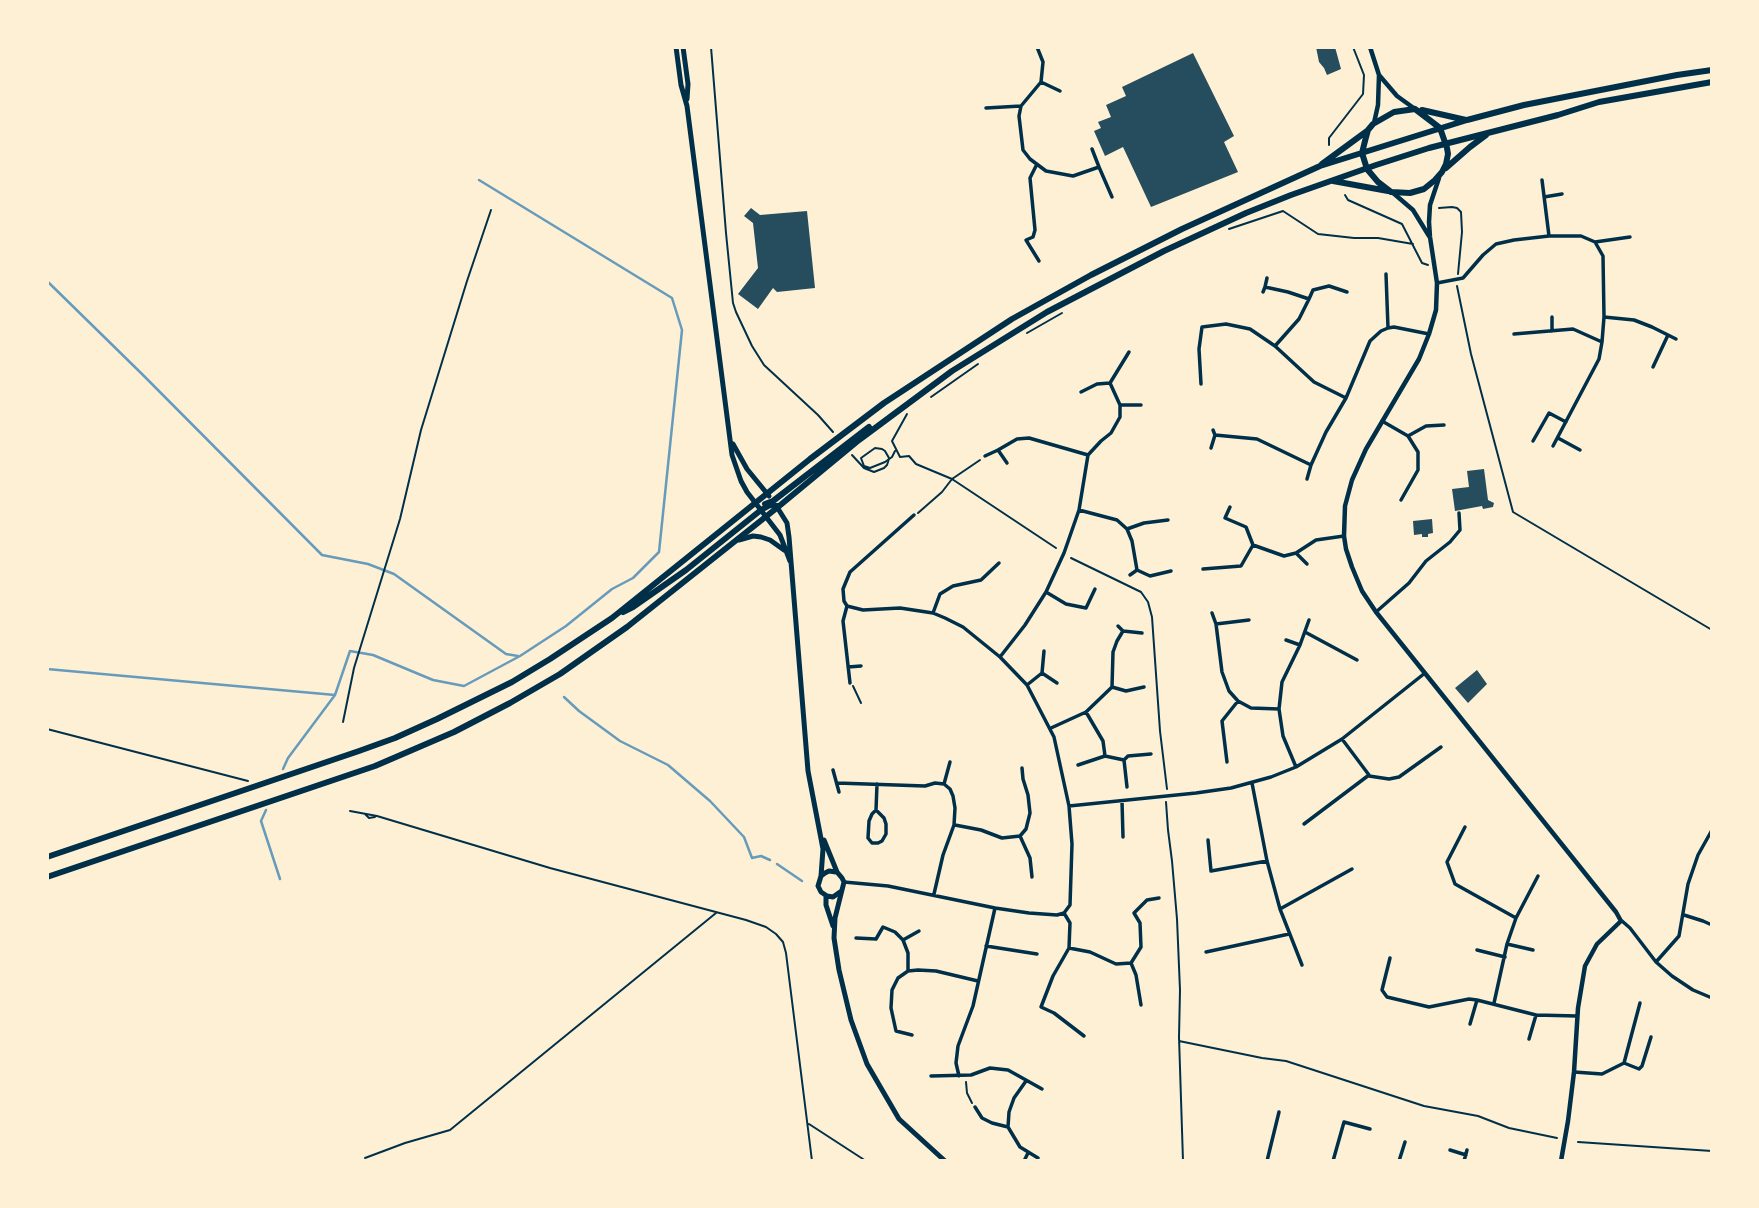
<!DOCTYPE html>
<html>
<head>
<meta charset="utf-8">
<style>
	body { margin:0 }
	#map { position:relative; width:1759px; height:1208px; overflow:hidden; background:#fdf0d5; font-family:Quicksand,sans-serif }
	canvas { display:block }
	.frame { position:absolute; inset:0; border:49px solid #fdf0d5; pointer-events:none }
</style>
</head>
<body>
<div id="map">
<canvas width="1759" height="1208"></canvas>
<div class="frame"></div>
</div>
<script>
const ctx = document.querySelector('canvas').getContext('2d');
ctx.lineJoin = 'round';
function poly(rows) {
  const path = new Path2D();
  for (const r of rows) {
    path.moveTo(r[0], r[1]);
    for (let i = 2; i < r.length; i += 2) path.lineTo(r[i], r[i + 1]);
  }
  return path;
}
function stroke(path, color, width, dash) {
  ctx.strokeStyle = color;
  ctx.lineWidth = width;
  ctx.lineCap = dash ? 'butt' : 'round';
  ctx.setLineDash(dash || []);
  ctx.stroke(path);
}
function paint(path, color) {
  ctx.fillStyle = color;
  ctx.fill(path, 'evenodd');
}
stroke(poly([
	[47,281,142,374,322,555,368,564,394,574,506,654,518,656],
	[47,669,335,695,350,651,373,655,433,680,464,686,520,656,566,626,612,589,633,578,659,552,682,330,672,298,479,180],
	[564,697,579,711,620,741,668,765,710,801,744,837,752,858,761,856,770,860],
	[283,769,288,758,335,695],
	[266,810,261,821,280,879],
	[777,864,802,881]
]), '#669bbc', 2.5);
paint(poly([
	[1316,47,1335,47,1341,69,1327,75,1324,68,1319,62],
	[1193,53,1234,136,1224,142,1238,172,1151,207,1123,147,1105,156,1094,131,1101,128,1098,122,1111,117,1106,105,1126,96,1122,87],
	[751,208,760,215,807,211,815,288,777,292,773,288,758,309,738,294,758,268,753,223,744,216],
	[1484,469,1488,500,1494,503,1493,507,1483,509,1482,506,1455,511,1452,489,1469,487,1467,471],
	[1432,519,1433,533,1428,534,1428,537,1422,537,1422,534,1414,535,1413,521],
	[1477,670,1487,684,1468,703,1455,688]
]), '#264d5e');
stroke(poly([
	[711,47,726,233,733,303,736,312,752,346,764,365,818,415,833,432],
	[1329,145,1329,138,1363,94,1364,75,1353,47],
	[1345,195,1348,200,1402,224,1422,263,1428,265],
	[1439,208,1452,207,1457,208,1461,212,1462,232,1458,274],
	[1229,229,1283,211,1318,234,1354,238,1378,238,1413,244],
	[1457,286,1471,354,1513,512,1712,630],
	[1027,333,1062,313],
	[931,397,978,364],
	[907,414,892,441,900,457,909,456,916,464,952,479,1056,548],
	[852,455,864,468,874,472,884,468,887,465,888,462,889,458,885,451,882,449,875,448,861,458,864,466,870,468,885,462,892,457,895,451],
	[918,513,942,492,952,479,980,460],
	[1071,558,1141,592,1148,602,1152,617,1160,731,1167,789],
	[853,686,861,703],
	[343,722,354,668,400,519,421,430,467,281,491,210],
	[47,729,248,781],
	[1166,802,1168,830,1172,861,1177,919,1180,990,1179,1037,1183,1161],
	[350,811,377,816,550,868,746,920,766,927,776,934,783,942,786,953,812,1161],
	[365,814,369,818,375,817],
	[1179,1041,1262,1058,1286,1061,1424,1106,1478,1116,1509,1128,1557,1138],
	[966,1082,967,1093,972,1103],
	[809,1124,866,1161],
	[1578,1142,1712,1151],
	[365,1158,405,1143,450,1130,716,913]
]), '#003049', 2);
stroke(poly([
	[1037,47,1043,62,1041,82,1021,106,1019,116,1023,150,1030,159,1046,171,1073,176,1099,167,1112,197],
	[1041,82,1060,91],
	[986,108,1021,106],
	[1092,149,1099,167],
	[1037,164,1030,178,1035,230,1033,237,1026,240,1039,261],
	[1542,180,1549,236],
	[1544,197,1562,194],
	[1595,242,1630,237],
	[1386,274,1388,328],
	[1437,283,1463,278,1483,255,1496,244,1514,240,1549,236,1581,236,1595,242,1603,256,1604,317,1602,342,1599,359,1553,446],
	[1265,287,1267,278],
	[1263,292,1265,287,1288,292,1309,299,1299,319,1275,346],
	[1309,299,1313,290,1329,286,1347,292],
	[1604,317,1634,320,1652,327,1676,339],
	[1552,331,1552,317],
	[1514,334,1573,329,1602,342],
	[1653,367,1668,335],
	[1201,384,1199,349,1202,327,1226,324,1250,329,1275,346,1314,382,1346,398],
	[1081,392,1097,384,1110,383],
	[1120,405,1141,405],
	[1382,421,1408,436,1418,452,1418,470,1401,500],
	[1213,430,1215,435,1257,439,1311,465,1326,432,1346,398,1370,341,1381,331,1388,328,1394,327,1429,334],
	[1408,436,1426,426,1444,425],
	[1558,438,1580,450],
	[1533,441,1549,413,1566,422],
	[1211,448,1215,435],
	[998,450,1007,463],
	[985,456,998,450,1017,439,1029,438,1088,455],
	[1307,479,1311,465],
	[1230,507,1225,518,1246,527,1253,545],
	[1079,510,1117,520,1127,529,1132,541,1137,570,1130,575],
	[914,515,850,572,843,589,844,601,847,606,863,610,900,608,933,613,945,618,963,627,1000,657,1027,685,1054,737,1069,806,1072,844,1070,905,1064,913],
	[1127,529,1144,523,1168,520],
	[1296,553,1307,564],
	[1203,569,1241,566,1253,545,1284,556,1296,553,1316,540,1344,536],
	[1137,570,1150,576,1171,571],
	[1046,592,1066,604,1086,608,1095,589],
	[847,606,843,621,850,683],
	[1376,612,1409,583,1426,561,1450,542,1460,530,1459,513],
	[933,613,940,594,953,586,981,580,999,563],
	[1212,613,1216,624,1222,672,1229,691,1238,701,1251,708,1279,709],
	[1216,624,1249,620],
	[1123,631,1142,633],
	[1305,632,1357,660],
	[1286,640,1300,645],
	[1000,657,1025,625,1046,592,1064,553,1079,510,1088,455,1101,441,1111,433,1120,417,1120,405,1110,383,1129,352],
	[848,667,861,666],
	[1042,673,1057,683],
	[1027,685,1042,673,1044,651],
	[1112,687,1113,652,1117,641,1123,631,1118,626],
	[1112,687,1126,691,1144,687],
	[1086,712,1103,741,1105,756,1124,760,1128,756,1151,754],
	[1051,728,1086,712,1112,687],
	[1124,760,1127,787],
	[1227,762,1222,721,1238,701],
	[1078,765,1105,756],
	[1296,767,1283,736,1279,709,1282,682,1300,645,1309,620],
	[833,770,839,792],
	[1369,776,1389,779,1399,777,1441,747],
	[837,783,925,786,935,783,944,784],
	[1252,783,1267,861,1280,909,1302,965],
	[944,784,950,762],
	[1122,801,1123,837],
	[1069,806,1196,793,1231,788,1271,777,1296,767,1342,739,1425,673],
	[876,810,884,818,886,824,886,834,882,841,878,843,872,843,868,838,869,821,872,814,876,810,877,784],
	[1304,824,1369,775,1342,739],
	[955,825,981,830,1002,838,1020,836],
	[1465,827,1447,862,1455,884,1516,918,1507,944,1494,1003],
	[1020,836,1026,829,1030,813,1028,795,1023,779,1022,768],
	[1020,836,1030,858,1032,877],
	[1208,840,1211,871,1267,861],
	[844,882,888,886,995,908,1029,913,1057,915,1064,913],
	[934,894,943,855,954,825,955,808,953,796,950,789,944,784],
	[1280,909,1352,869],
	[1064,913,1070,923,1069,948,1053,976,1041,1007,1054,1013,1084,1036],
	[1684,915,1703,921,1712,925],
	[1516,918,1538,876],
	[1622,921,1630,928,1656,962,1672,976,1693,990,1712,998],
	[856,938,876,939,883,927,895,932,903,940,908,953,908,970],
	[903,940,919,931],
	[1507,944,1533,950],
	[986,946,1037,954],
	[1069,948,1090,952,1116,964,1131,963,1141,947,1140,923,1134,913,1147,900,1159,898],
	[1477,950,1505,957],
	[1206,952,1289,934],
	[1390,958,1382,990,1387,997,1429,1007,1469,999,1477,1000,1536,1015,1577,1016],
	[1656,962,1679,936,1688,884,1698,855,1712,830],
	[1131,963,1136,975,1141,1005],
	[1470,1024,1477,1000],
	[912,1035,896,1031,891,1008,892,990,898,978,908,971,918,970,936,971,978,981],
	[1529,1039,1536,1015],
	[1624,1063,1639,1069,1642,1066,1651,1037],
	[1574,1072,1602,1074,1624,1063,1640,1003],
	[931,1076,971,1075,990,1068,1008,1070,1042,1089],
	[959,1076,956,1063,958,1046,973,1006,995,908],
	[1026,1081,1014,1098,1009,1112,1008,1127,1020,1147,1038,1158],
	[975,1107,982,1118,992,1123,1008,1127],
	[1450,1150,1466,1155],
	[1024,1161,1028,1153],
	[1267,1161,1279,1112],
	[1333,1161,1344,1122,1370,1129],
	[1399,1161,1405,1142],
	[1464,1161,1467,1150]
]), '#003049', 3.5);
stroke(poly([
	[1370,47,1379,75,1378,105,1374,123],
	[1379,75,1397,96,1415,109],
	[1439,178,1430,205,1429,222,1430,237,1437,283,1436,310,1429,334,1419,359,1366,449,1352,480,1345,506,1344,536,1346,549,1352,567,1362,591,1376,612,1616,912,1621,921,1597,944,1585,966,1578,1008,1574,1072,1568,1121,1561,1161],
	[1392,192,1413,210,1429,236]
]), '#003049', 4.5);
stroke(poly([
	[676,47,681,85,687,106,732,455,741,481,747,492,780,535,790,561],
	[683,47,688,84,687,99],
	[733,444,747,469,769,496],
	[777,507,787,523,789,537,808,771,823,849,821,876],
	[739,540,753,536,761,537,770,540,784,550],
	[824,840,837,872,842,878,844,882,835,918,834,938,839,970,851,1020,867,1064,899,1119,945,1161],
	[836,872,829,871,825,873,821,876,818,886,821,892,827,896,833,897,840,892],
	[826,896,826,905,833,926]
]), '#003049', 5);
stroke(poly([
	[1415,109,1440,128,1447,148,1448,154,1446,164,1442,172,1435,180,1424,189,1410,193,1391,192,1378,182,1367,169,1362,153,1365,141,1368,130,1373,124,1394,112,1415,109],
	[1422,110,1466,120],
	[1322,164,1367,131],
	[1446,168,1470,147,1486,135],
	[1333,181,1388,191],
	[765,504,773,501,869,427],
	[623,612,633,607,686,570,761,510,770,505,777,506],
	[47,857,359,751,395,738,437,719,512,682,550,659,612,618,810,459,884,403,1012,319,1091,275,1182,229,1320,166,1467,120,1524,105,1677,75,1712,70],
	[47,877,375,766,454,732,510,703,560,674,627,627,778,507,859,440,952,371,1047,312,1164,251,1246,213,1291,195,1376,165,1429,148,1558,115,1599,102,1712,82]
]), '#003049', 6);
</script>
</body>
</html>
